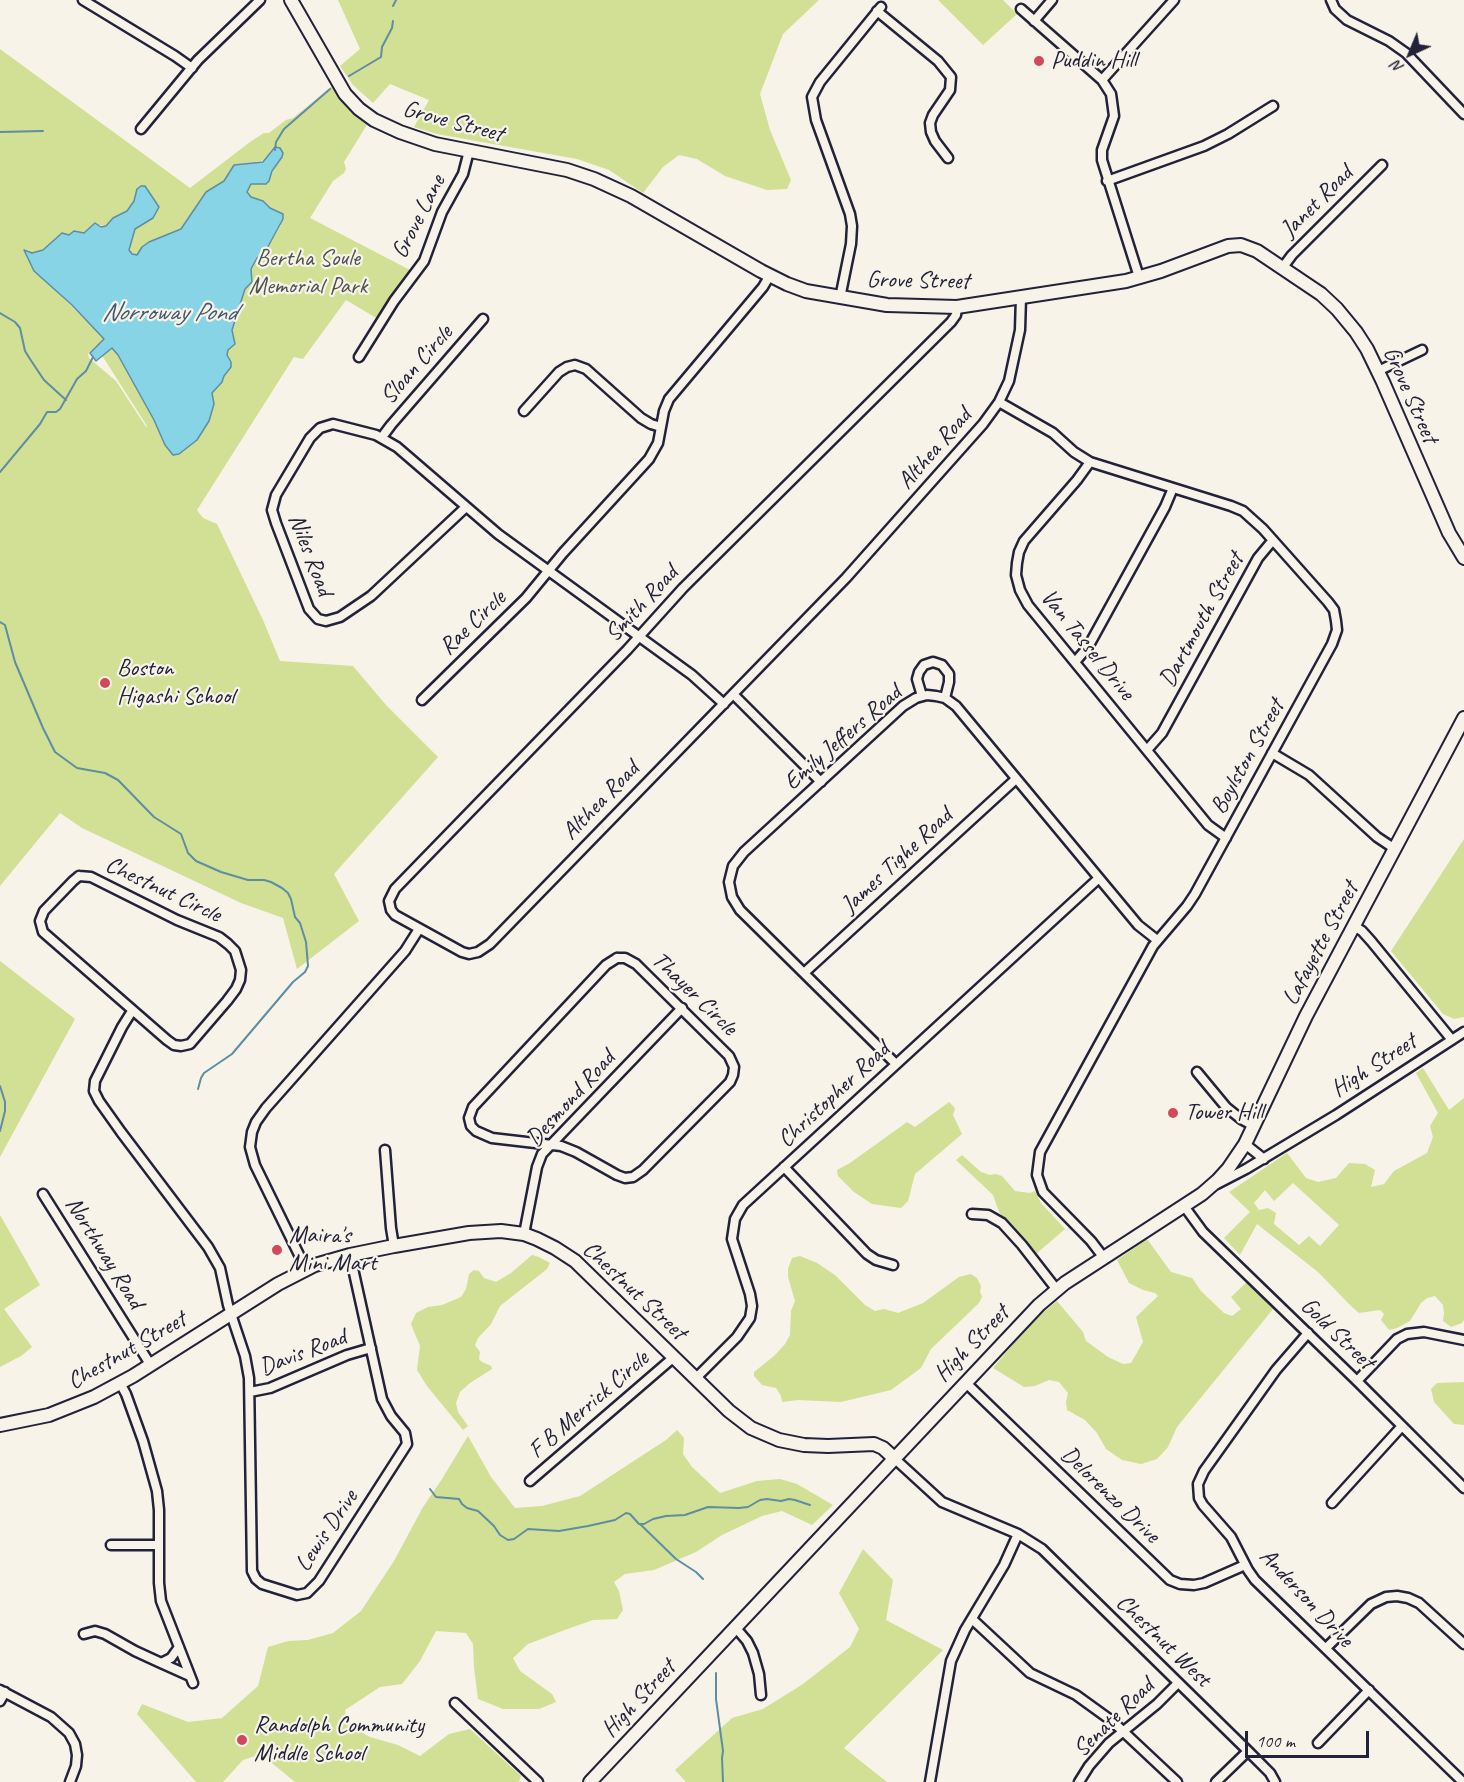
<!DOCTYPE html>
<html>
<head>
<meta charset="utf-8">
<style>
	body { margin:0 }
	#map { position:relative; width:1464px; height:1782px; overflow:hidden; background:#f7f3e8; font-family:Caveat,sans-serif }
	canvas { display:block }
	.north { position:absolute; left:1380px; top:24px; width:60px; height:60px; -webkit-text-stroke:4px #f7f3e8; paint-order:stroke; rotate:224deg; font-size:16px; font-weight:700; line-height:24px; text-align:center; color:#22223b }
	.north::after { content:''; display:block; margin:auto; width:21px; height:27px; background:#22223b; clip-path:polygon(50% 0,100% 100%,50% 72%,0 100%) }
	.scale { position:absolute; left:1245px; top:1731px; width:124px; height:27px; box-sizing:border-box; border:3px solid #22223b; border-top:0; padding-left:8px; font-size:18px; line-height:21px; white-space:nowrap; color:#22223b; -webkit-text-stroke:4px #f7f3e8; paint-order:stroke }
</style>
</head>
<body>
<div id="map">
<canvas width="1464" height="1782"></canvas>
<div class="north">N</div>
<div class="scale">100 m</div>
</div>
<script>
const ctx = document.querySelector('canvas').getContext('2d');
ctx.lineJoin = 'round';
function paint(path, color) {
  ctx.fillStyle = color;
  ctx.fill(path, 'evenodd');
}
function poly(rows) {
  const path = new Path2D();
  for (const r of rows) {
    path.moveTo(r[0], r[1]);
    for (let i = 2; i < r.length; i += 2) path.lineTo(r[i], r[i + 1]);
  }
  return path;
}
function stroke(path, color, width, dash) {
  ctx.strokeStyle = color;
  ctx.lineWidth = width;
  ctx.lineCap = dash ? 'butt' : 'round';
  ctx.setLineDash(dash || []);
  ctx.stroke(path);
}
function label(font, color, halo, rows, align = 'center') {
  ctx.font = font + ' Caveat,sans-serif';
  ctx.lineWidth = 4.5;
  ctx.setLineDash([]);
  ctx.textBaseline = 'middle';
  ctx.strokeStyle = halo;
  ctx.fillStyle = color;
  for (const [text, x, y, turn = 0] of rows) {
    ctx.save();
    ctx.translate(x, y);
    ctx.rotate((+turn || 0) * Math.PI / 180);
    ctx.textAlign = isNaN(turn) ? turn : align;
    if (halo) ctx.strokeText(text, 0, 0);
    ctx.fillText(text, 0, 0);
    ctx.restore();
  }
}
paint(poly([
	[338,0,819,0,783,34,760,94,770,130,791,180,787,189,767,190,725,176,697,159,679,155,663,167,643,193,609,170,577,159,437,134,414,127,429,100,390,84,373,103,353,85,340,66,360,49],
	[938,0,1003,0,1017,14,983,45],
	[0,49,190,188,250,142,264,133,269,133,286,120,293,118,332,86,347,107,368,123,344,162,346,169,344,173,333,181,310,218,410,270,378,319,346,300,303,359,294,357,197,510,203,518,217,524,263,620,280,661,353,666,386,705,438,757,334,874,359,921,297,969,283,918,241,903,82,828,60,813,0,886],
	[271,150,279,162,275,166,271,176,266,184,251,184,247,192,251,197,263,201,270,208,281,213,281,225,264,254,257,258,251,269,251,284,245,289,232,330,235,341,234,346,228,350,227,355,231,362,231,367,224,376,222,382,214,389,212,396,214,404,212,412,209,421,197,440,186,447,165,445,154,420,118,355,105,339,45,280,25,253,28,250,31,253,43,250,62,233,69,235,74,231,84,233,99,225,106,226,110,221,127,211,134,201,137,189,147,188,153,198,153,218,135,229,129,250,132,254,137,255,149,242,181,229,206,192,224,181,242,164,266,160],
	[96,346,147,426,146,427,116,381,89,358,88,354],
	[1464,839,1464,1017,1454,1019,1443,1014,1391,951],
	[0,961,75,1019,0,1157],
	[1423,1068,1449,1110,1464,1098,1464,1320,1462,1323,1451,1327,1443,1321,1444,1313,1443,1305,1435,1296,1427,1298,1421,1303,1410,1321,1397,1328,1389,1330,1381,1320,1384,1314,1380,1310,1359,1313,1351,1306,1318,1272,1257,1224,1240,1255,1224,1238,1250,1212,1229,1192,1287,1153,1306,1178,1318,1182,1336,1178,1349,1163,1365,1164,1375,1170,1371,1187,1384,1184,1394,1171,1427,1153,1433,1137,1430,1126,1438,1113,1416,1073],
	[1293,1183,1339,1225,1320,1246,1309,1236,1299,1245,1274,1224,1276,1213,1268,1208,1259,1210,1254,1203,1265,1190,1274,1201],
	[949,1102,955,1108,953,1115,962,1134,915,1174,908,1201,901,1208,872,1204,854,1192,838,1176,837,1170,850,1163,907,1122,915,1127],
	[962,1155,981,1172,990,1175,996,1174,1002,1176,1015,1191,1030,1193,1035,1191,1041,1203,1065,1229,1036,1254,999,1212,993,1195,956,1160],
	[0,1215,40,1285,4,1309,32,1347,21,1356,0,1367],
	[1147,1239,1171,1272,1192,1278,1201,1291,1224,1313,1232,1316,1241,1309,1231,1297,1247,1282,1273,1309,1177,1427,1168,1447,1157,1459,1141,1464,1122,1460,1106,1449,1097,1433,1085,1420,1067,1410,1066,1402,1068,1393,1059,1382,1049,1380,1035,1386,1024,1387,993,1368,1031,1323,1057,1301,1083,1332,1086,1341,1108,1357,1123,1364,1131,1363,1143,1342,1136,1317,1158,1296,1155,1293,1143,1290,1129,1283,1117,1260],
	[532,1255,539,1257,550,1263,547,1269,500,1306,491,1324,478,1338,475,1345,480,1352,479,1359,482,1362,491,1366,492,1369,470,1383,460,1392,456,1403,458,1412,468,1426,463,1430,427,1386,417,1370,420,1346,411,1324,416,1313,428,1307,442,1305,461,1297,466,1289,469,1274,474,1270,479,1271,484,1278,496,1282,511,1273],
	[800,1256,817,1263,835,1275,865,1305,875,1311,884,1309,898,1313,923,1303,959,1277,971,1274,977,1278,981,1286,980,1292,982,1297,979,1303,931,1349,921,1368,891,1390,841,1402,798,1400,782,1402,781,1396,776,1388,762,1385,754,1376,754,1372,774,1356,785,1344,790,1335,791,1311,795,1301,788,1277,788,1269,792,1258],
	[1464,1382,1464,1425,1454,1424,1434,1402,1431,1389,1437,1383],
	[677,1430,684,1438,683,1454,692,1467,720,1493,757,1481,780,1479,797,1484,833,1505,812,1525,782,1511,762,1516,722,1535,696,1552,654,1570,625,1574,614,1582,619,1591,623,1610,617,1619,593,1620,562,1631,528,1644,513,1658,520,1671,552,1694,556,1702,539,1709,503,1709,478,1699,474,1667,473,1644,466,1633,436,1631,420,1661,402,1684,380,1687,345,1710,348,1725,370,1737,398,1745,420,1756,449,1734,470,1729,521,1776,519,1782,295,1782,261,1754,243,1760,223,1782,196,1782,137,1714,142,1704,188,1722,222,1718,258,1686,268,1647,288,1641,308,1640,333,1633,361,1611,394,1561,423,1507,442,1479,468,1436,491,1477,515,1508,542,1506,580,1496,666,1440],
	[863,1549,893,1580,886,1620,943,1650,844,1748,887,1782,686,1782,675,1770,732,1718,763,1709,803,1684,850,1647,859,1629,839,1593]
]), '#d1e094');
const water = poly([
	[275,147,280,148,283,153,282,157,272,171,269,181,266,184,251,184,247,192,251,197,263,201,270,208,283,214,283,219,264,254,257,258,251,269,252,282,245,289,232,330,235,344,228,350,227,355,231,362,231,367,224,376,222,382,212,393,214,404,209,421,197,440,179,454,173,455,165,445,154,420,118,355,112,348,96,361,90,353,104,339,72,305,34,271,24,250,32,253,43,250,62,233,69,235,74,231,84,233,95,223,101,227,106,226,113,218,127,211,134,201,137,189,141,186,145,186,159,207,153,218,135,229,129,250,132,254,137,255,142,247,149,242,181,229,206,192,224,181,234,165,263,162,275,147]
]);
paint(water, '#87d4e7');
stroke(water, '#5f8da2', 1.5);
stroke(poly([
	[393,6,396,0],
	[349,76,381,57,382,47,392,28,393,21],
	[0,132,43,131],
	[275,150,276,142,284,129,330,89],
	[0,313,15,322,20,328,25,351,30,359,44,380,66,400],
	[0,472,40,424,47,412,56,412,60,409,72,388,77,379,86,371,93,357],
	[0,622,5,625,15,662,43,728,55,752,77,768,105,773,118,780,154,817,181,834,188,853,196,861,221,872,248,880,264,880,271,882,282,888,288,893,291,899,295,917,300,923,306,942,308,966,305,972,293,982,232,1054,204,1073,201,1078,198,1089],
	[0,1086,5,1102,5,1111,0,1131],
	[430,1489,436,1497,459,1499,462,1504,467,1508,478,1511,494,1526,500,1535,508,1540,514,1539,528,1529,559,1531,588,1526,615,1520,626,1513,630,1514,639,1524,644,1524,653,1519,666,1516,685,1515,708,1507,739,1508,748,1507,760,1500,767,1499,781,1501,789,1499,795,1500,810,1505],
	[640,1524,676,1559,696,1572,703,1579],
	[716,1673,716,1699,723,1751,722,1758,723,1782]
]), '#5f8da2', 2);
const street = poly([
	[83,0,175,56,192,68],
	[1331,0,1335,9,1347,20,1389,41,1406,53,1464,114],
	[1021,9,1102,80,1111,94,1114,116,1102,150,1102,160,1139,277],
	[877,11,938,61,951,77,950,90,933,115,930,123,931,132,935,141,948,158],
	[1034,21,1052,0],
	[1102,80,1174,0],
	[141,129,198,60,260,0],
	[1107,181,1204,146,1228,134,1273,106],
	[1283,267,1292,255,1382,165],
	[840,298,851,244,852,226,850,214,816,120,812,97,820,82,881,7],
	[957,307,956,315,951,322,683,588,627,650,395,889,389,901,391,910,395,915,462,952,469,954,478,952,490,944,846,578,983,424,999,402,1009,381,1020,330,1021,297],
	[359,357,394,301,424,261,442,212,463,174,469,151],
	[1378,371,1422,350],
	[999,402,1053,433,1074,452,1090,462,1231,506,1243,511,1263,529,1328,602,1334,610,1336,621,1337,630,1332,644,1195,894,1187,906,1153,946,1040,1152,1037,1175,1043,1192,1091,1241,1104,1258],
	[524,411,559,372,567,367,575,365,586,369,641,418,651,424,661,427],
	[382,437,391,425,483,319],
	[1090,462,1077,480,1024,541,1019,552,1017,563,1016,575,1020,590,1028,605,1208,825,1226,838],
	[466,507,371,596,340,617,326,621,318,619,309,609,276,523,272,510,276,495,310,438,320,428,333,424,376,435,397,447,498,534,692,675,724,704],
	[1075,662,1088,647,1165,507,1173,488],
	[733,694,821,782],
	[922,696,917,679,919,672,924,665,933,662,942,665,949,674,949,682,945,698],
	[422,700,526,598,563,553,649,459,658,443,664,411,669,399,763,287,770,275],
	[1147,750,1162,733,1258,558,1273,540],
	[1272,753,1309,775,1377,837,1395,849],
	[79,876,91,877,177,920,219,937,228,944,235,951,241,970,240,980,236,989,227,1001,190,1044,181,1046,174,1045,167,1040,43,932,40,921,44,911,73,881,79,876],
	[1354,926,1362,931,1371,941,1452,1040],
	[617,958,625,958,636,964,729,1056,734,1067,733,1075,730,1082,643,1170,633,1177,625,1178,617,1175,576,1152,561,1146,492,1138,476,1131,471,1126,469,1118,473,1107,606,965,617,958],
	[804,973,1016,779],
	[132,1011,122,1027,95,1081,94,1091,99,1101,121,1132,208,1247,220,1268,228,1305,245,1356,249,1378,252,1571,256,1579,262,1584,297,1595,307,1593,319,1581,407,1444,405,1433,391,1416,382,1399,350,1255],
	[896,1064,740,910,732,897,729,882,733,866,744,852,903,706,916,698,927,695,936,696,945,698,956,706,1138,925,1157,940],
	[1197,1072,1226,1107,1241,1119,1254,1126],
	[1245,1144,1264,1159],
	[385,1150,391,1228,394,1246],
	[784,1167,867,1254,876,1260,893,1265],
	[1217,1184,1246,1169,1336,1115,1464,1032],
	[43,1194,150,1364],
	[1184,1206,1203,1232,1357,1381,1464,1488],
	[972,1214,988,1215,1002,1223,1022,1245,1057,1290],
	[524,1234,537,1167,542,1154,682,1008],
	[306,1269,255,1165,250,1147,252,1132,256,1122,266,1108,405,951,419,929],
	[1308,1333,1276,1370,1204,1471,1198,1484,1199,1498,1203,1505,1231,1537,1248,1570,1255,1580,1463,1782],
	[696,1378,737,1337,750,1318,752,1306,750,1294,732,1239,735,1219,743,1205,1099,878],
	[1357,1381,1397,1339,1407,1334,1424,1332,1464,1340],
	[965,1382,1170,1580,1180,1584,1194,1585,1204,1583,1245,1565],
	[120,1383,126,1394,143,1441,157,1491,159,1510,159,1583,161,1601,193,1683],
	[250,1392,270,1388,347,1355,371,1348],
	[894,1458,942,1502,1018,1534,1042,1549,1248,1751,1270,1773,1275,1782],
	[530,1481,674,1357],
	[1332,1503,1402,1426],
	[111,1545,159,1545],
	[972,1619,1030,1673,1076,1695,1112,1721,1177,1782],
	[735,1627,747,1641,753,1653,759,1674,761,1695],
	[84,1634,95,1631,105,1634,135,1651,161,1663,171,1658,179,1647],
	[1326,1648,1371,1604,1386,1597,1397,1596,1408,1598,1419,1603,1464,1644],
	[161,1663,190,1676],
	[0,1690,51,1717,69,1733,75,1744,77,1755,76,1766,70,1782],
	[0,1701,5,1692],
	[455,1703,538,1782],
	[1318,1743,1369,1690],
	[930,1782,951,1661,965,1630,1004,1565,1018,1534],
	[1079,1782,1089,1766,1109,1743,1157,1704,1178,1683],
	[1216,1782,1248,1751]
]);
const secondary = poly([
	[291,0,345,94,359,109,374,120,400,132,435,144,567,170,594,179,631,196,761,271,787,284,806,291,887,305,957,307,1126,281,1161,271,1228,246,1241,245,1257,251,1321,294,1337,309,1356,332,1367,349,1383,382,1449,533,1464,558],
	[0,1425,49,1415,94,1397,133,1376,278,1284,315,1265,350,1255,394,1246,469,1233,501,1231,524,1234,537,1239,555,1248,575,1261,729,1411,751,1428,779,1440,804,1445,828,1446,874,1444,883,1448,894,1458],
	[590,1782,1039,1305,1065,1283,1202,1194,1218,1180,1228,1169,1245,1144,1306,1016,1464,718]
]);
stroke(street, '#22223b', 13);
stroke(secondary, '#22223b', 16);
stroke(street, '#f7f3e8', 8);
stroke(secondary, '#f7f3e8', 12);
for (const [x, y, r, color] of [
	[1039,61,6,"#d1495b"],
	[105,683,6,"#d1495b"],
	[1173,1113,6,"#d1495b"],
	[277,1250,6,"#d1495b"],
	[242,1740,6,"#d1495b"]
]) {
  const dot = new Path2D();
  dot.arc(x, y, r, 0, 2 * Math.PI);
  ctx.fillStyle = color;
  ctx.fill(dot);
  stroke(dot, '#f7f3e8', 2);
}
label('24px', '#22223b', '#f7f3e8', [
	["Puddin Hill",1051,61],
	["Boston",117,669],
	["Higashi School",117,697],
	["Tower Hill",1185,1113],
	["Maira's",289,1236],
	["Mini Mart",289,1264],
	["Randolph Community",254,1726],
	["Middle School",254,1754]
], 'left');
label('24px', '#22223b', '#f7f3e8', [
	["Grove Street",453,122,15],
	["Janet Road",1317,202,-45],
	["Grove Lane",419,217,-63],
	["Grove Street",918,281,1],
	["Sloan Circle",417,365,-49],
	["Grove Street",1410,395,66],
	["Althea Road",935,449,-49],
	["Niles Road",310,555,69],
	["Smith Road",642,604,-47],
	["Dartmouth Street",1202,620,-61],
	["Rae Circle",473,623,-44],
	["Van Tassel Drive",1087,645,51],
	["Emily Jeffers Road",843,738,-41],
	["Boylston Street",1248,757,-61],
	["Althea Road",601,801,-46],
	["James Tighe Road",897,861,-43],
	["Chestnut Circle",163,890,25],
	["Lafayette Street",1321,944,-62],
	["Thayer Circle",694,994,44],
	["High Street",1374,1066,-33],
	["Christopher Road",834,1095,-43],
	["Desmond Road",571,1099,-48],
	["Northway Road",104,1253,58],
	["Chestnut Street",634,1291,43],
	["Gold Street",1337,1334,44],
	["High Street",972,1344,-46],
	["Chestnut Street",127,1351,-30],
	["Davis Road",303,1353,-21],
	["F B Merrick Circle",589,1405,-41],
	["Delorenzo Drive",1110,1495,44],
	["Lewis Drive",327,1531,-56],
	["Anderson Drive",1306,1598,47],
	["Chestnut West",1163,1641,44],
	["High Street",639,1699,-47],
	["Senate Road",1114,1718,-44]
]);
label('24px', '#4e5251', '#f7f3e8', [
	["Bertha Soule",308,259],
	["Memorial Park",308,287]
]);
label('italic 26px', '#40576f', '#f7f3e8', [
	["Norroway Pond",169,313]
]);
</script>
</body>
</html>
